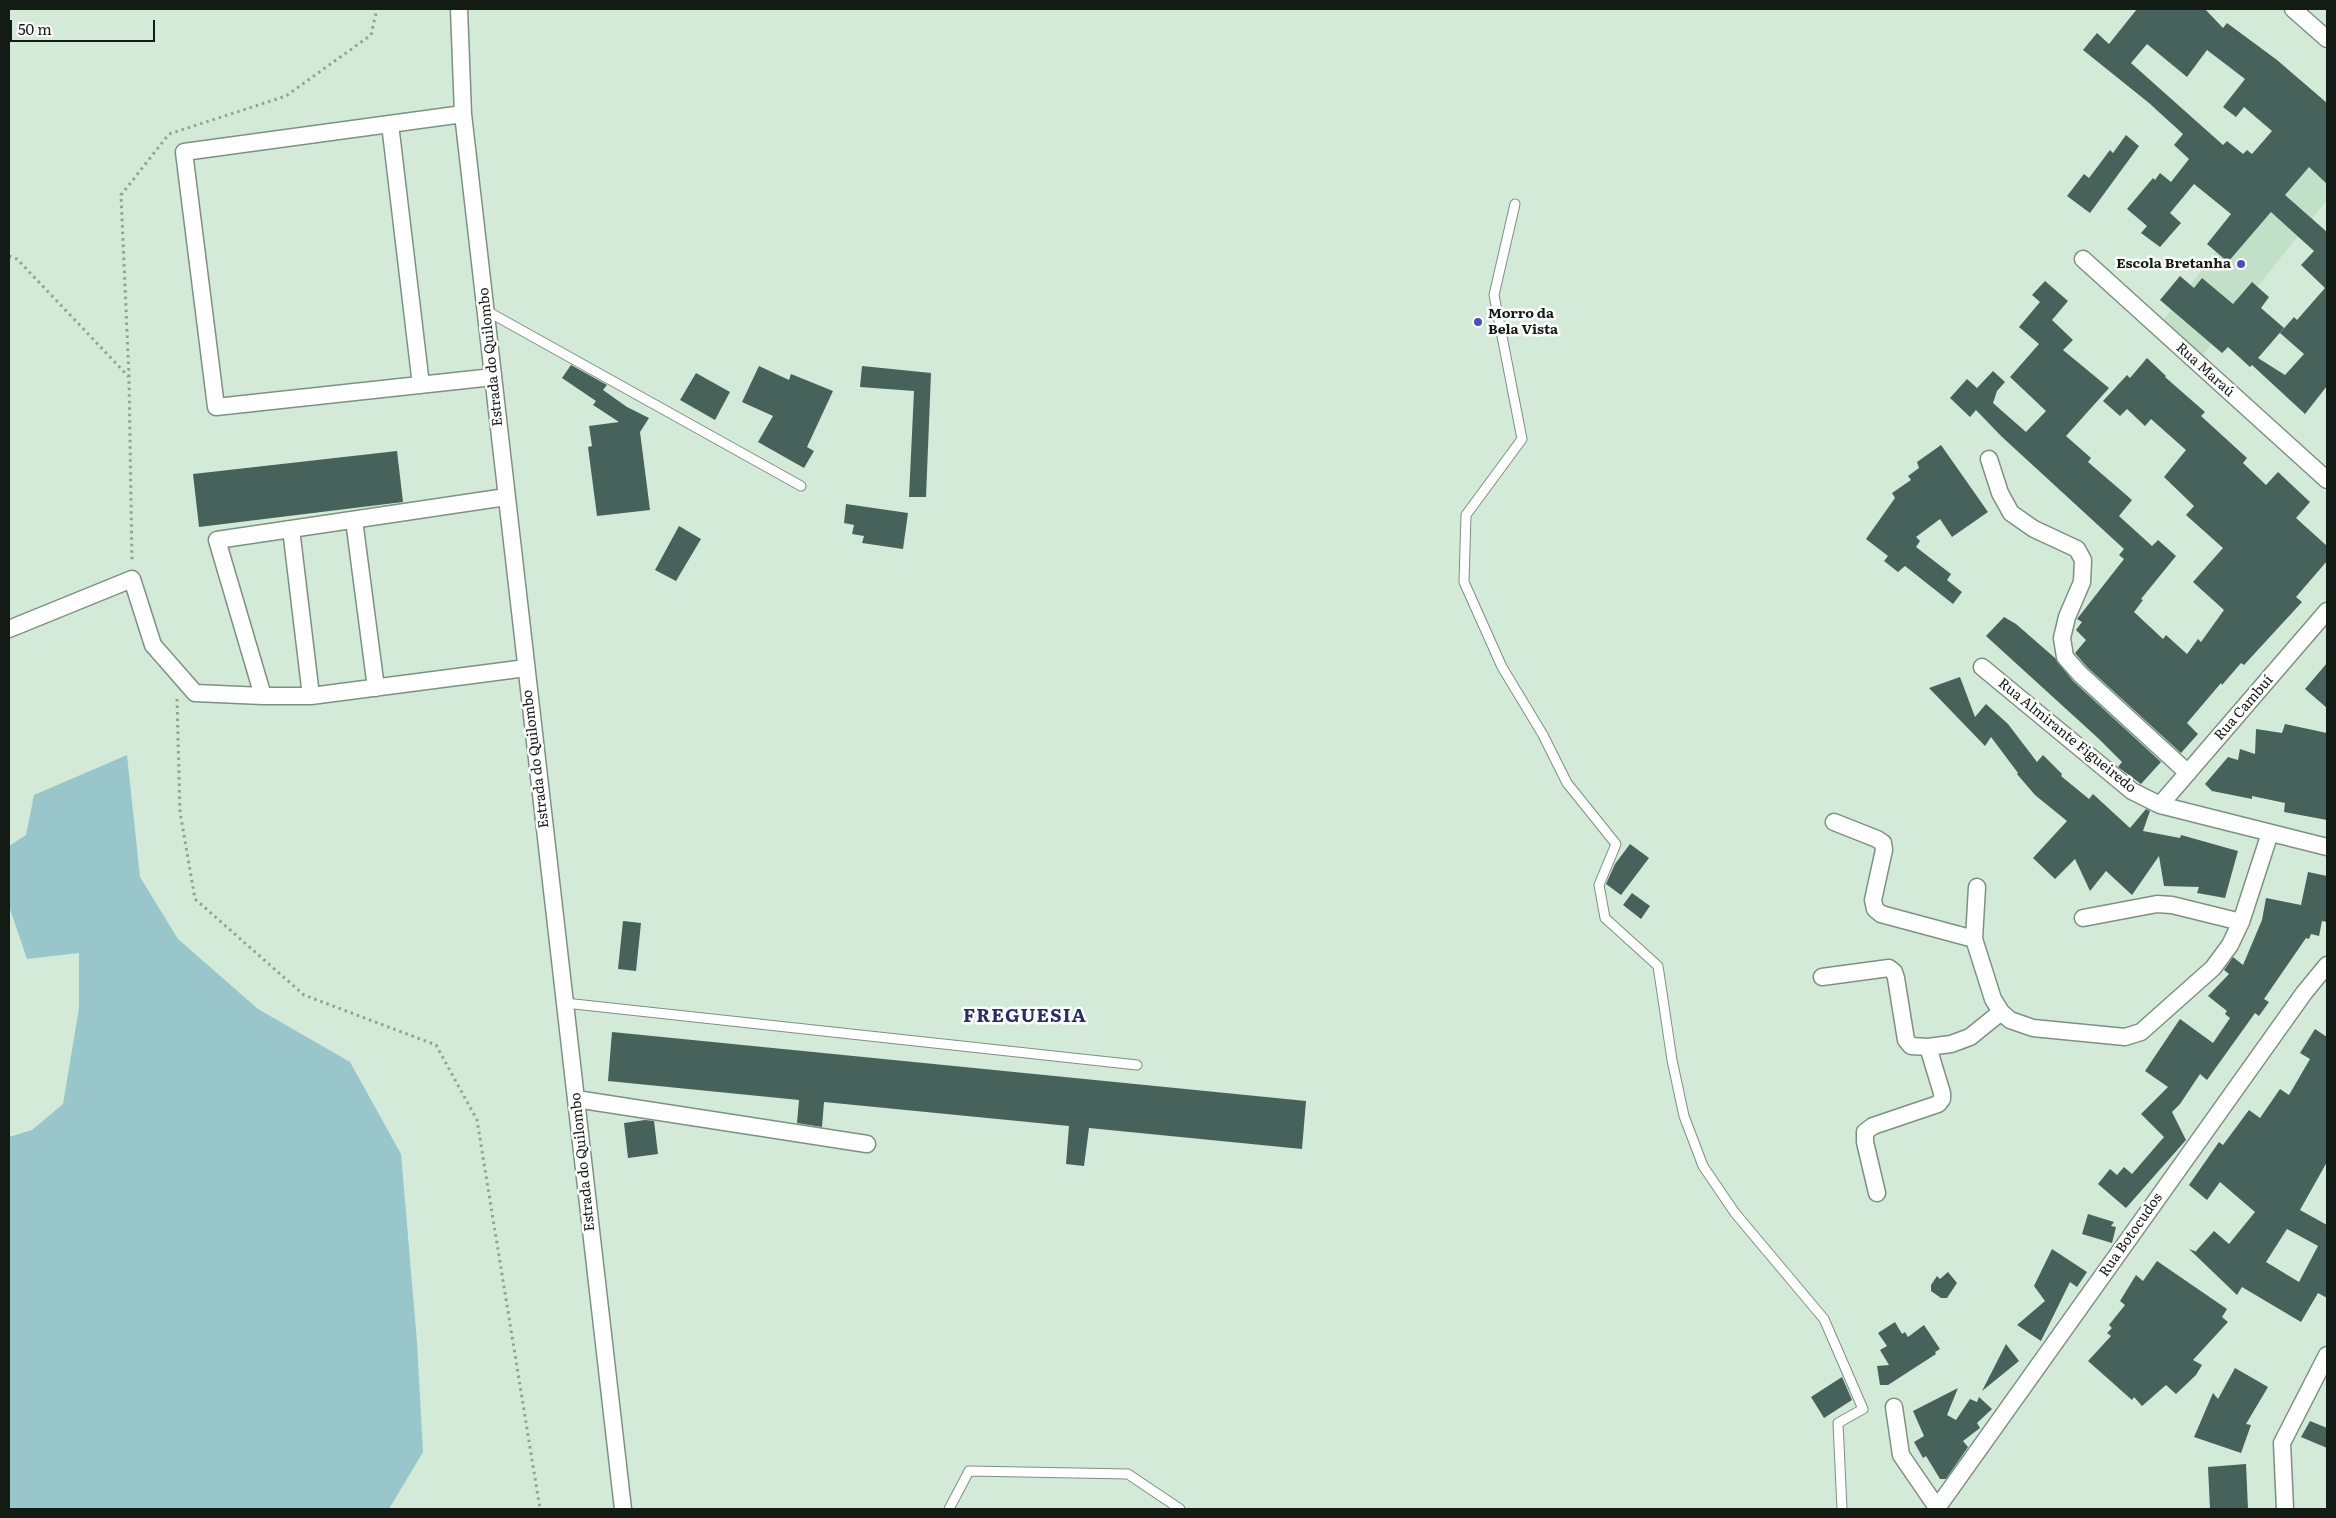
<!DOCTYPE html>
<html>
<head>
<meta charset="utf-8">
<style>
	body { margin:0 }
	#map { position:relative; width:2336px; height:1518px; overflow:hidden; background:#d4ead8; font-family:Literata,serif }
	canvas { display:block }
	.frame { position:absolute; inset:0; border:10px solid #131b15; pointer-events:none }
	.scale { position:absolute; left:10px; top:20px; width:145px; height:22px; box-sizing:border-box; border:2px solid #131b15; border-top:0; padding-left:6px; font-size:15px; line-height:18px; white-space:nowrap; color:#131b15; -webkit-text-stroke:4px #fff; paint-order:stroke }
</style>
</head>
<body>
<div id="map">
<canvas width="2336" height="1518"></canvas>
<div class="frame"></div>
<div class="scale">50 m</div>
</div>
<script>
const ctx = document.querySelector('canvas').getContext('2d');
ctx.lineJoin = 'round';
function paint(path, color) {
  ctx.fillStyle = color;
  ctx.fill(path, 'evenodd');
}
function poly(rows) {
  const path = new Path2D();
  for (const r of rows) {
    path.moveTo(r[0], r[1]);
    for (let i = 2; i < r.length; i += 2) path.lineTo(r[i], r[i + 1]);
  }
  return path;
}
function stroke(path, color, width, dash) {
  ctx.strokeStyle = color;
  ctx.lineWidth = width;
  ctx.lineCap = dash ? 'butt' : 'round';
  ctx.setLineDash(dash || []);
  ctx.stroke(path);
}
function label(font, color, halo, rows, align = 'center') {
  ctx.font = font + ' Literata,serif';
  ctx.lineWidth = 5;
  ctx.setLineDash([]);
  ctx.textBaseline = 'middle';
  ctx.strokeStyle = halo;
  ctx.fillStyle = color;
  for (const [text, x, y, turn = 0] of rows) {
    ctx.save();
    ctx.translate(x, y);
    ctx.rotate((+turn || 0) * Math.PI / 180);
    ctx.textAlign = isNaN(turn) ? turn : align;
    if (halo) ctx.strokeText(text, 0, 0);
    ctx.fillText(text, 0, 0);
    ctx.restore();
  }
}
paint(poly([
	[2327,107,2327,200,2197,362,2158,327]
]), '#c2dfc8');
paint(poly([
	[127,755,140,877,178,939,258,1009,350,1062,401,1154,417,1342,423,1452,389,1509,9,1509,9,1137,32,1130,63,1104,79,1008,79,953,27,959,9,906,9,846,26,835,34,795]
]), '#98c6ca');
paint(poly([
	[2137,9,2205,9,2223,28,2227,23,2277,60,2327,103,2327,184,2309,167,2285,195,2327,232,2327,386,2305,414,2252,365,2250,367,2228,347,2222,353,2160,300,2180,276,2194,288,2202,278,2233,304,2252,282,2269,297,2261,308,2284,328,2258,358,2285,375,2304,354,2280,333,2294,317,2297,320,2325,288,2301,265,2314,251,2271,212,2228,262,2207,244,2231,214,2194,184,2170,213,2181,223,2160,247,2141,233,2147,226,2127,209,2153,178,2155,180,2160,173,2171,182,2189,159,2174,145,2183,134,2149,103,2083,50,2097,33,2109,44],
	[2147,44,2187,77,2207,50,2245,79,2223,107,2236,117,2244,107,2272,131,2252,154,2247,150,2243,154,2227,141,2223,145,2131,63],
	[2126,135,2139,146,2090,213,2067,196,2084,174,2089,178,2110,150,2113,153],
	[2045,281,2068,301,2052,320,2073,340,2063,350,2109,388,2066,436,2091,458,2088,462,2132,500,2119,516,2152,546,2158,540,2176,556,2141,599,2143,600,2134,612,2163,639,2166,635,2187,654,2198,639,2201,642,2224,610,2193,582,2223,548,2186,515,2194,506,2164,477,2186,450,2151,419,2145,426,2127,409,2120,416,2103,401,2127,375,2130,378,2147,358,2166,376,2165,377,2205,412,2201,416,2247,458,2243,463,2266,485,2278,472,2310,502,2296,518,2327,546,2327,561,2296,597,2302,602,2244,665,2241,663,2222,685,2221,683,2187,723,2198,734,2181,753,2087,667,2075,653,2086,640,2076,630,2082,622,2077,619,2124,559,2119,555,2124,549,2001,436,1976,410,1970,417,1950,398,1967,379,1977,388,1993,371,2005,382,1997,391,1993,403,2026,432,2046,411,2010,377,2039,344,2019,327,2040,302,2032,295],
	[571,365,607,385,603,390,627,407,649,418,640,432,650,510,597,516,588,447,592,446,589,426,619,422,593,405,596,401,562,378],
	[759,366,789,380,791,374,833,391,807,447,814,451,804,468,758,442,773,416,742,402],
	[862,366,931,373,926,497,909,497,914,391,860,387],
	[696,373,730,392,715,420,680,400],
	[1941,445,1988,512,1952,537,1940,519,1916,537,1920,541,1916,547,1951,574,1947,580,1962,592,1953,604,1905,566,1898,572,1884,561,1888,556,1866,539,1895,498,1892,493,1911,480,1908,476,1919,468,1917,462],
	[397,451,403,502,199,527,193,474],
	[846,504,908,513,903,549,862,543,864,536,852,534,854,525,844,523],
	[679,526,701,539,676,581,655,570],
	[2004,617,2016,624,2055,658,2073,681,2161,762,2141,784,2118,767,2122,762,2099,739,1986,636],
	[2327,663,2327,708,2305,689],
	[1960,677,1975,717,1986,704,2008,724,2037,762,2043,755,2062,774,2061,776,2089,799,2093,794,2130,828,2146,809,2150,811,2143,831,2180,838,2181,835,2238,851,2225,898,2197,893,2199,887,2164,886,2159,856,2132,895,2106,871,2090,891,2075,859,2055,879,2033,858,2067,821,2035,795,2017,774,2018,773,1991,737,1985,746,1929,688],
	[2285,724,2327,733,2327,820,2284,812,2285,803,2252,796,2252,799,2212,791,2205,784,2228,757,2238,760,2240,749,2255,754,2256,729,2282,733],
	[1630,844,1649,858,1621,895,1606,884,1615,864],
	[2308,872,2327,876,2327,922,2322,921,2319,936,2311,934,2309,939,2306,938,2264,999,2269,1002,2259,1016,2255,1013,2207,1080,2200,1074,2180,1104,2172,1112,2186,1140,2126,1208,2098,1184,2110,1169,2117,1175,2124,1167,2132,1174,2164,1137,2141,1114,2168,1087,2145,1071,2180,1019,2213,1043,2230,1018,2225,1014,2227,1011,2208,996,2229,974,2224,970,2233,957,2243,965,2262,920,2266,898,2301,905],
	[1632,893,1650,906,1641,919,1623,905],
	[623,921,641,923,636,971,618,969],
	[2315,1029,2327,1037,2327,1162,2300,1210,2327,1225,2327,1298,2318,1293,2301,1322,2242,1287,2237,1295,2189,1249,2197,1252,2196,1251,2214,1231,2229,1244,2255,1212,2220,1182,2207,1200,2189,1185,2219,1142,2223,1145,2249,1110,2260,1118,2280,1089,2289,1095,2310,1059,2300,1053],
	[2287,1229,2318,1246,2299,1282,2266,1262],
	[612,1032,1306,1101,1302,1149,1089,1128,1084,1166,1066,1164,1069,1126,824,1102,822,1127,797,1123,799,1100,608,1081],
	[645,1120,654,1121,658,1154,628,1158,624,1123],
	[2088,1214,2114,1222,2111,1226,2116,1227,2112,1243,2082,1234],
	[2052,1249,2087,1272,2077,1287,2070,1282,2041,1341,2017,1325,2045,1301,2034,1286],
	[2157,1261,2227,1309,2222,1317,2228,1322,2193,1360,2202,1365,2196,1375,2176,1394,2166,1385,2142,1406,2134,1397,2132,1400,2088,1361,2111,1336,2107,1333,2112,1328,2109,1325,2125,1305,2120,1301,2136,1275,2143,1281],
	[1948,1272,1957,1283,1947,1298,1941,1298,1931,1291,1931,1285,1937,1276,1940,1279],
	[1895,1322,1902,1334,1905,1332,1908,1337,1924,1325,1940,1349,1935,1352,1936,1354,1888,1385,1880,1385,1877,1366,1889,1365,1880,1350,1887,1346,1878,1333],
	[2006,1344,2019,1361,1982,1391],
	[2235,1368,2268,1387,2246,1424,2251,1425,2241,1453,2194,1437,2213,1393,2218,1399],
	[1842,1377,1852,1400,1824,1418,1811,1397],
	[1958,1388,1947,1415,1956,1420,1970,1399,1977,1402,1979,1397,1992,1409,1977,1423,1980,1428,1963,1441,1968,1447,1946,1479,1940,1479,1926,1456,1923,1458,1914,1442,1924,1436,1913,1411],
	[2310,1421,2327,1428,2327,1448,2301,1437],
	[2246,1464,2248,1509,2210,1509,2208,1467]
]), '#47625b');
const service = poly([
	[1515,204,1494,295,1522,439,1466,515,1464,582,1502,667,1543,735,1567,783,1616,844,1599,885,1605,918,1658,966,1672,1060,1684,1116,1703,1166,1735,1213,1824,1319,1863,1409,1838,1423,1842,1509],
	[485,310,801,486],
	[565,1003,1137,1065],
	[949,1509,969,1471,1128,1474,1180,1509]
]);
const minor = poly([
	[459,9,463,114,623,1509],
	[2293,9,2327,39],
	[463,114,184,152,216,407,493,377],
	[390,124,421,385],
	[2083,259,2327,480],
	[1989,459,2000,493,2011,513,2034,529,2077,549,2083,560,2082,582,2067,617,2062,638,2065,657,2080,674,2188,773],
	[506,497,217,540,263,696,311,696,526,668],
	[354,520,376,688],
	[291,529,311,696],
	[9,629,132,579,153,645,195,693,263,696],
	[1982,667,2132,791,2160,805,2327,847],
	[2160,805,2327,611],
	[1834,822,1877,839,1883,843,1884,850,1873,900,1875,909,1881,914,1974,939],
	[1977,887,1974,939,1993,999,2001,1012,2010,1020,2033,1028,2125,1037,2141,1032,2213,968,2230,945,2241,922,2270,833],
	[2083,918,2157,904,2172,905,2241,922],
	[1822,977,1889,968,1894,972,1896,978,1906,1040,1911,1046,1928,1047,1951,1044,1970,1037,2001,1012],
	[576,1099,867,1144],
	[1877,1193,1865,1142,1865,1132,1873,1126,1938,1104,1942,1099,1942,1093,1928,1047],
	[1894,1407,1901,1455,1938,1509],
	[1937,1508,2304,993,2327,965],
	[2285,1509,2282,1443,2327,1355]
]);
stroke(service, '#7d9181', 11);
stroke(minor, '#7d9181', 19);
stroke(poly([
	[9,256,17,259,129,377,132,562],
	[129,377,121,195,169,134,286,96,371,35,377,9],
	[177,699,180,812,195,899,304,995,436,1045,477,1120,540,1509]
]), '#91a294', 3, [2.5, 4]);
stroke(service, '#fff', 9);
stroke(minor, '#fff', 16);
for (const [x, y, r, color] of [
	[2241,264,5,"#4c4cc3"],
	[1478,322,5,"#4c4cc3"]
]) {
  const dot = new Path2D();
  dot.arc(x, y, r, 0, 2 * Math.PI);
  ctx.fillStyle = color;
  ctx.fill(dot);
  stroke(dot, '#fff', 2);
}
label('bold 14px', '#131b15', '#fff', [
	["Escola Bretanha",2231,264],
	["Morro da",1488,314,"left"],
	["Bela Vista",1488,330,"left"]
], 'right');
label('14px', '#131b15', '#fff', [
	["Estrada do Quilombo",491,357,-96],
	["Rua Maraú",2205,370,42],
	["Rua Cambuí",2244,708,-49],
	["Rua Almirante Figueiredo",2067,736,39],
	["Estrada do Quilombo",536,759,-97],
	["Estrada do Quilombo",583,1162,-96],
	["Rua Botocudos",2131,1235,-55]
]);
ctx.letterSpacing = '1px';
label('bold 19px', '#292c66', '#fff', [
	["FREGUESIA",1025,1016]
]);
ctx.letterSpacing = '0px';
</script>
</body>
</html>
